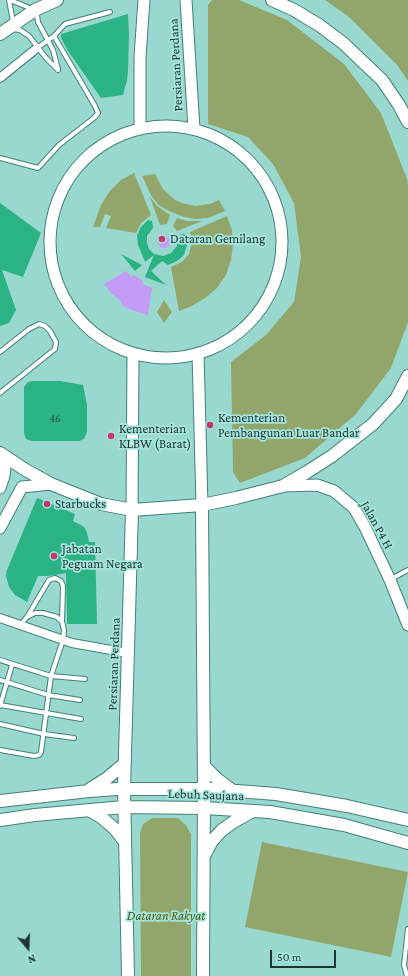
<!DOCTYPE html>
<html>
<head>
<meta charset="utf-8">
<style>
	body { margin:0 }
	#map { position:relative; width:408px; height:976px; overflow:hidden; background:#98d8ce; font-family:"Crimson Pro",serif }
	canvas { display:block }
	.north { position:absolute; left:8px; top:928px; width:40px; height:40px; -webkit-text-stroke:3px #a5e5db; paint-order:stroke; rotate:161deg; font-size:11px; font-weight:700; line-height:16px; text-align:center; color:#1b3531 }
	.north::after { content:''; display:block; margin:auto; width:14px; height:18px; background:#1b3531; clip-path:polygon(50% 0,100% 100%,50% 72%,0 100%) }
	.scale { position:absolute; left:270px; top:950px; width:66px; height:18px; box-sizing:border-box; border:2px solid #1b3531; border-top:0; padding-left:5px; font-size:12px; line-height:14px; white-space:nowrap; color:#1b3531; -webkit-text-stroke:3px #a5e5db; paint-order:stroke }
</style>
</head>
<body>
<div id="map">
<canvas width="408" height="976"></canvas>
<div class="north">N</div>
<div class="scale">50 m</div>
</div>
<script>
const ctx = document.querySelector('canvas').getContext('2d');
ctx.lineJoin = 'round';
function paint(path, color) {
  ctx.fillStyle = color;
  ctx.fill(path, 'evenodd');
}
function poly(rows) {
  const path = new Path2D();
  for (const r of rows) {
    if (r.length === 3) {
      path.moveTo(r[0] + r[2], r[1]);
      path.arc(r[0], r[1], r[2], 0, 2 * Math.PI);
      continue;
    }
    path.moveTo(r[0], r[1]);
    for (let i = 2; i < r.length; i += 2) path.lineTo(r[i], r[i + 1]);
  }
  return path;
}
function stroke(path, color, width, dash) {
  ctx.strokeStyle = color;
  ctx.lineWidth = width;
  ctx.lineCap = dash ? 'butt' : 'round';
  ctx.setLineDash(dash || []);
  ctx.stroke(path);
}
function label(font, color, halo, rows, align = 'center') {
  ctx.font = font + ' "Crimson Pro",serif';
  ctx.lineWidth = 3.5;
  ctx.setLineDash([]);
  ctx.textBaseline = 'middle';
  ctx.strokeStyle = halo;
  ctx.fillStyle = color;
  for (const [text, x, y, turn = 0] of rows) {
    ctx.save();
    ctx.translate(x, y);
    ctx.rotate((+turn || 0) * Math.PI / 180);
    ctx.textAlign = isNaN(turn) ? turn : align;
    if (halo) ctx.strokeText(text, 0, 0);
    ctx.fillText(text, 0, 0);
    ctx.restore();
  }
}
paint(poly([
	[212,0,239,0,287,20,344,64,381,113,407,179,408,186,408,322,391,368,356,414,305,458,240,483,233,472,231,362,266,335,294,302,301,257,294,203,273,164,248,137,208,124,208,5],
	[325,0,408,0,408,81,397,65,349,17],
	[134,173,151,215,141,223,136,233,106,228,111,216,105,214,100,227,93,227,101,205,109,192,121,180],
	[155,174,163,189,175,200,182,203,195,206,210,204,219,200,225,211,208,218,196,219,184,217,169,211,160,206,152,197,142,176],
	[150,197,157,206,170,215,167,224,160,225],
	[227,216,232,230,233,245,231,260,226,275,217,288,205,298,192,306,179,311,171,267,182,262,189,254,192,243,190,232],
	[177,218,187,221,202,221,177,231,173,226],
	[164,300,172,312,164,323,157,312],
	[152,818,178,818,186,825,191,834,191,976,141,976,140,833,143,824],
	[262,842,408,872,391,957,245,927]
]), '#92a66c');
paint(poly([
	[164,242,6],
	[126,271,131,277,134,275,143,281,142,284,152,288,148,315,134,311,121,305,122,302,112,294,104,284]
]), '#c49bf6');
paint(poly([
	[128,14,129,34,128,71,127,80,123,95,101,98,68,51,61,38,61,34],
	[0,203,41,233,23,277,2,270,16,310,9,323,0,326],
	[148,220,152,221,153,228,147,236,147,243,149,249,154,254,163,256,171,253,177,246,177,237,183,234,187,235,187,245,184,255,177,261,168,265,162,261,151,271,166,285,145,277,154,255,145,262,138,245,137,235,141,227],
	[121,254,142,265,135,271],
	[32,381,60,381,83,385,87,405,87,432,84,439,79,441,32,441,26,439,24,433,24,387,28,382],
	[37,498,75,514,73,521,81,525,85,528,87,533,89,542,95,542,97,624,67,624,66,573,49,576,38,576,27,602,15,595,9,587,6,576,7,570]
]), '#2cb384');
const lane = poly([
	[9,0,13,22],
	[10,0,32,9],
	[39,11,37,15,38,22,53,50,58,69],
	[12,29,20,30,29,36,46,58,58,70],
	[37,48,54,36,65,24,110,12],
	[0,158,38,168,59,145,95,117,98,113,95,106,54,36],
	[0,352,29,329,39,324,45,326,50,331,56,342,55,349,0,393],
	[391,579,408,570],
	[27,617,49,580,55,578,61,581,63,586,62,622],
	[0,660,51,676,85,679],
	[0,680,48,695,80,700],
	[0,705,81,719],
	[0,706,12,665],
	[0,724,44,734,74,738],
	[0,750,34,756,39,755,41,752,51,676,63,640,64,630,62,622,57,617,43,613,35,613,27,617,20,625],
	[407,976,404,965,408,929]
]);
const street = poly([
	[0,78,37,48],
	[0,618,72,643,128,653]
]);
const secondary = poly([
	[186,0,194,129],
	[166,242,116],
	[140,129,140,57,144,0],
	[198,353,202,505],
	[0,455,5,467,4,476,0,488],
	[283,486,317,485,334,491,354,508,365,527,390,580,408,625],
	[132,510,133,353],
	[0,528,22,487,51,484]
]);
const primary = poly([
	[272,0,294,10,319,25,343,43,382,80,399,105,408,122],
	[0,34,35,10,57,0],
	[0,453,24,469,51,484,101,504,132,510,202,505,236,498,283,486,307,472,332,456,373,424,396,399,408,376],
	[202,505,204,789,203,976],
	[204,766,217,779,233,791],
	[90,789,106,779,124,764],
	[0,801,89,791,117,789,211,789,276,794,347,806,408,820],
	[89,810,101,817,115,829,125,842],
	[0,820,35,815,124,807,204,808,270,812,344,825,408,843],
	[204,856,212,841,222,830,235,821,253,811],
	[128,976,124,789,132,510]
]);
stroke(lane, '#438078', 6);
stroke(street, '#438078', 10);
stroke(secondary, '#438078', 13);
stroke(primary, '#438078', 14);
stroke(lane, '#fff', 4);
stroke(street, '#fff', 8);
stroke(secondary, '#fff', 11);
stroke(primary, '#fff', 12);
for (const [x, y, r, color] of [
	[162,239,4,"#c43768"],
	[210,425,4,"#c43768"],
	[111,436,4,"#c43768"],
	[47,504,4,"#c43768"],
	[54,556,4,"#c43768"]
]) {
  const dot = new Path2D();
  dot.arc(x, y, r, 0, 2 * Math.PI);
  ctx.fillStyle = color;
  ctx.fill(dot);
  stroke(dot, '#a5e5db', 1.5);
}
label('11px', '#1f5446', null, [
	["46",55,419]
]);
label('13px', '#1b3531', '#a5e5db', [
	["Persiaran Perdana",176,65,-93],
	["Jalan P4 H",377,525,61],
	["Persiaran Perdana",114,664,-88],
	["Lebuh Saujana",206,795,2]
]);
label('13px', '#1b3531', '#a5e5db', [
	["Dataran Gemilang",170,239],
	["Kementerian",218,418],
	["Pembangunan Luar Bandar",218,433],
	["Kementerian",119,429],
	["KLBW (Barat)",119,444],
	["Starbucks",55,504],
	["Jabatan",62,549],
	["Peguam Negara",62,564]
], 'left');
label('italic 13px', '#4a5e18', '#a5e5db', [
	["Dataran Rakyat",166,916]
]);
</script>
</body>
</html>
